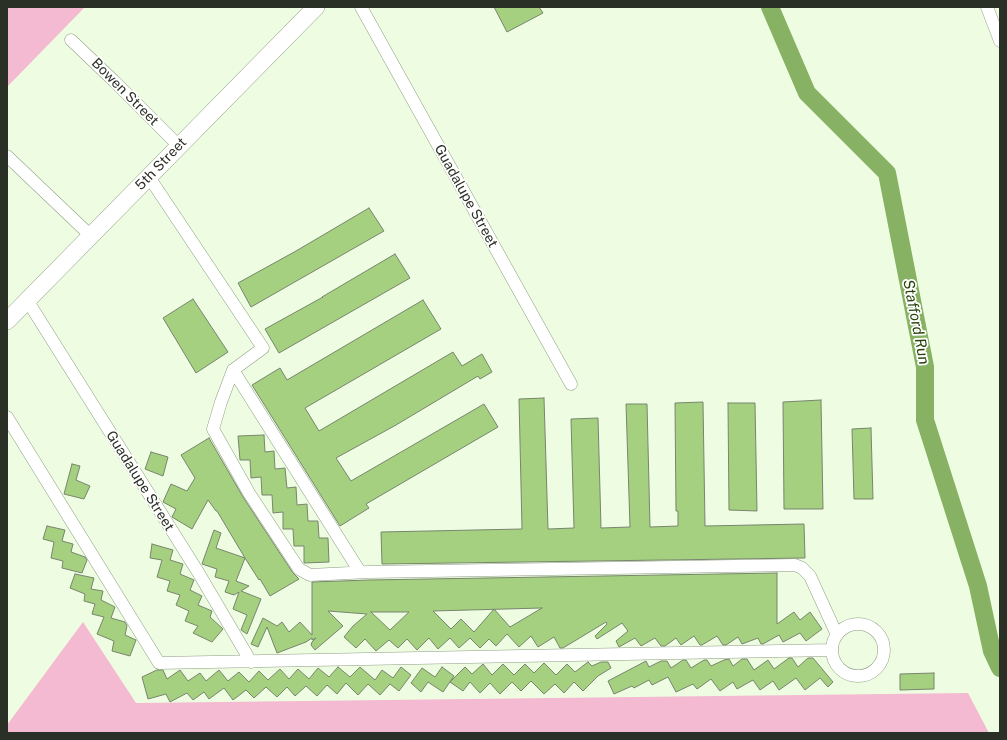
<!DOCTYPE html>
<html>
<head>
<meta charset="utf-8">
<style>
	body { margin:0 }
	#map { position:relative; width:1007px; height:740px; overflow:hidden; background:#eefde2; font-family:"Public Sans",sans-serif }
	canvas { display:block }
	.frame { position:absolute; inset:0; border:8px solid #2b3026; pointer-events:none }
</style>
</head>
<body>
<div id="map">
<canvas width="1007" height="740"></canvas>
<div class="frame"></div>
</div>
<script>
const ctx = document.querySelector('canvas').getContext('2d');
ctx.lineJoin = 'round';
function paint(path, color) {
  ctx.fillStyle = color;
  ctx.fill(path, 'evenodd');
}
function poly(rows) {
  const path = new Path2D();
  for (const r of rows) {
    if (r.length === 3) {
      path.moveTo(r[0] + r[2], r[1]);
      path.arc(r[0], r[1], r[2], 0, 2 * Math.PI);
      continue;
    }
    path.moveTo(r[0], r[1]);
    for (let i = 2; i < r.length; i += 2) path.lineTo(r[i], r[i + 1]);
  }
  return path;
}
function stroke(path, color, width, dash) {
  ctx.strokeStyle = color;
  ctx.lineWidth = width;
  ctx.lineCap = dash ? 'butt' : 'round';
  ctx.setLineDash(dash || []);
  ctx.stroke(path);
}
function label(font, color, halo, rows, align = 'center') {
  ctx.font = font + ' "Public Sans",sans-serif';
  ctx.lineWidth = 3.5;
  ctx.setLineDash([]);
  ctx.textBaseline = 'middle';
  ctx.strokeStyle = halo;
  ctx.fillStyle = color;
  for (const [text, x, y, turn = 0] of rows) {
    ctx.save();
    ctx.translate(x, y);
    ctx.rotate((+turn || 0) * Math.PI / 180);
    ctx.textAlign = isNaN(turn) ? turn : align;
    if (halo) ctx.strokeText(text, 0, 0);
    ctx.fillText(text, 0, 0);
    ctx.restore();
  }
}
paint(poly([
	[7,7,85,7,7,87],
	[83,622,136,703,968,693,989,733,7,733,7,725]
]), '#f3bad1');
stroke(poly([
	[770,7,807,93,887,173,925,367,925,420,978,586,992,651,1000,668]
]), '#87b163', 18);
const building = poly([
	[494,7,539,7,543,13,507,32,494,7],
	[369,208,384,231,251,307,238,283,296,251,369,208],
	[395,254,410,278,279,353,265,329,323,297,322,297,395,254],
	[193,299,228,352,196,373,163,318,193,299],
	[423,300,441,329,305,408,319,431,453,352,462,366,482,354,492,372,480,379,478,376,396,425,336,458,351,481,484,404,498,427,366,504,369,508,340,526,252,385,280,368,287,380,423,300],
	[544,398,548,529,574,528,571,419,598,418,601,528,630,527,626,404,647,404,650,527,678,526,678,511,676,511,675,403,703,402,705,526,804,524,805,558,382,564,381,532,522,529,519,399,544,398],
	[821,400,823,509,784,509,783,402,821,400],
	[728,403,755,403,757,511,729,510,728,403],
	[871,428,873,499,854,499,852,429,871,428],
	[264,435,265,452,274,451,275,469,285,468,287,488,296,487,297,505,307,504,308,521,318,521,319,538,328,538,329,562,304,563,304,546,294,546,293,529,283,529,283,512,273,513,272,495,262,495,261,477,251,478,250,460,240,460,238,436,264,435],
	[209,438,243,497,293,573,299,579,270,596,260,579,259,580,245,558,236,581,249,586,241,591,261,599,247,634,241,630,247,615,233,609,239,592,234,595,225,592,229,581,215,577,217,569,202,564,214,530,221,533,216,548,245,558,217,511,216,511,208,500,192,529,172,517,176,509,163,502,171,484,187,491,195,478,181,455,209,438],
	[151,452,168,457,163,476,145,469,151,452],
	[72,464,80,466,76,480,90,486,84,499,64,494,72,464],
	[47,526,65,530,62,541,73,544,71,552,85,557,87,560,82,573,62,568,63,561,51,558,54,542,43,539,47,526],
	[152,544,173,550,170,560,183,564,180,574,194,580,190,590,202,596,198,605,212,611,210,617,223,629,212,642,193,633,198,626,185,621,189,611,176,605,180,595,167,591,170,581,157,577,162,560,150,558,152,544],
	[777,573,777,624,794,612,800,620,810,612,822,629,806,641,800,633,783,642,779,635,763,644,761,644,758,638,742,644,738,637,726,645,723,645,717,636,702,645,700,645,694,636,681,645,676,638,665,646,661,646,655,638,641,646,635,638,619,647,616,641,628,631,622,623,597,639,595,636,607,624,606,622,563,648,560,648,554,637,538,647,531,636,519,647,507,634,496,646,489,639,480,648,470,638,459,648,450,638,438,649,429,638,417,650,407,639,398,648,389,640,376,651,365,639,356,648,344,637,353,626,367,614,328,611,343,626,315,650,311,645,312,642,316,638,312,640,312,638,306,642,277,653,267,627,258,647,251,644,263,618,277,626,282,622,289,632,300,622,312,635,312,582,369,580,777,573],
	[542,608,510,627,494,609,474,632,461,619,451,629,433,611,542,608],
	[371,612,409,612,390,630,371,612],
	[75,574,94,578,91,589,103,591,101,600,115,607,111,618,125,622,127,626,125,635,136,640,130,656,112,651,114,641,97,634,104,617,92,614,95,604,84,601,85,594,70,588,75,574],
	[789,658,792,658,798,667,808,658,813,658,833,682,828,687,820,678,805,690,796,678,779,690,773,681,760,690,753,680,737,689,733,682,720,691,711,679,697,689,693,684,676,692,668,677,652,685,649,680,634,688,632,686,614,694,608,681,646,661,649,667,661,661,667,661,671,668,683,660,686,660,691,668,704,660,707,660,711,666,724,660,729,659,733,666,742,659,747,659,754,670,768,660,774,669,789,658],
	[588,662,592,666,601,662,608,662,611,668,598,676,583,691,574,682,564,693,555,684,544,694,531,681,521,691,512,682,500,694,490,683,480,693,470,682,463,691,450,682,465,667,472,674,483,664,492,675,503,664,514,675,525,664,534,673,544,663,556,675,567,664,575,672,588,662],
	[338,667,350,677,360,667,375,680,382,670,393,678,401,667,411,675,399,691,390,684,380,695,368,684,358,695,346,683,337,694,327,685,317,696,306,686,295,696,287,687,277,697,266,687,254,698,246,690,233,700,224,688,209,699,204,692,193,700,187,693,170,702,166,694,148,699,142,677,157,670,163,670,167,679,180,670,188,681,200,673,206,681,219,670,228,681,239,672,249,682,259,671,268,680,280,669,289,679,298,669,309,679,318,668,329,677,338,667],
	[442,667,454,676,443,692,428,682,421,692,411,683,422,668,435,677,442,667],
	[934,673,934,689,900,690,900,674,934,673]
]);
paint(building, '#a4d080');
stroke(building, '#77856d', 1);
const minor = poly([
	[361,7,571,384],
	[987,7,1000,41],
	[71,40,114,81,179,146],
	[7,156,91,236],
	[149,177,263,348,233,370,221,402,213,429,249,493,299,569,310,575,369,572,795,565,802,568,810,576,837,635],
	[27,300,198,572,251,662],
	[233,370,360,572],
	[7,417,159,663,832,650],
	[858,650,26]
]);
const secondary = poly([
	[7,321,316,7]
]);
stroke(minor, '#8f9d84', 13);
stroke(secondary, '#8f9d84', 18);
stroke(minor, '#fff', 12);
stroke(secondary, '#fff', 17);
label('14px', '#2b3026', '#fff', [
	["Bowen Street",125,92,45],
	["5th Street",161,164,-46],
	["Guadalupe Street",466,196,61],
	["Guadalupe Street",140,481,58]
]);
label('italic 15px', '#29440b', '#fff', [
	["Stafford Run",916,322,79]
]);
</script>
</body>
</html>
